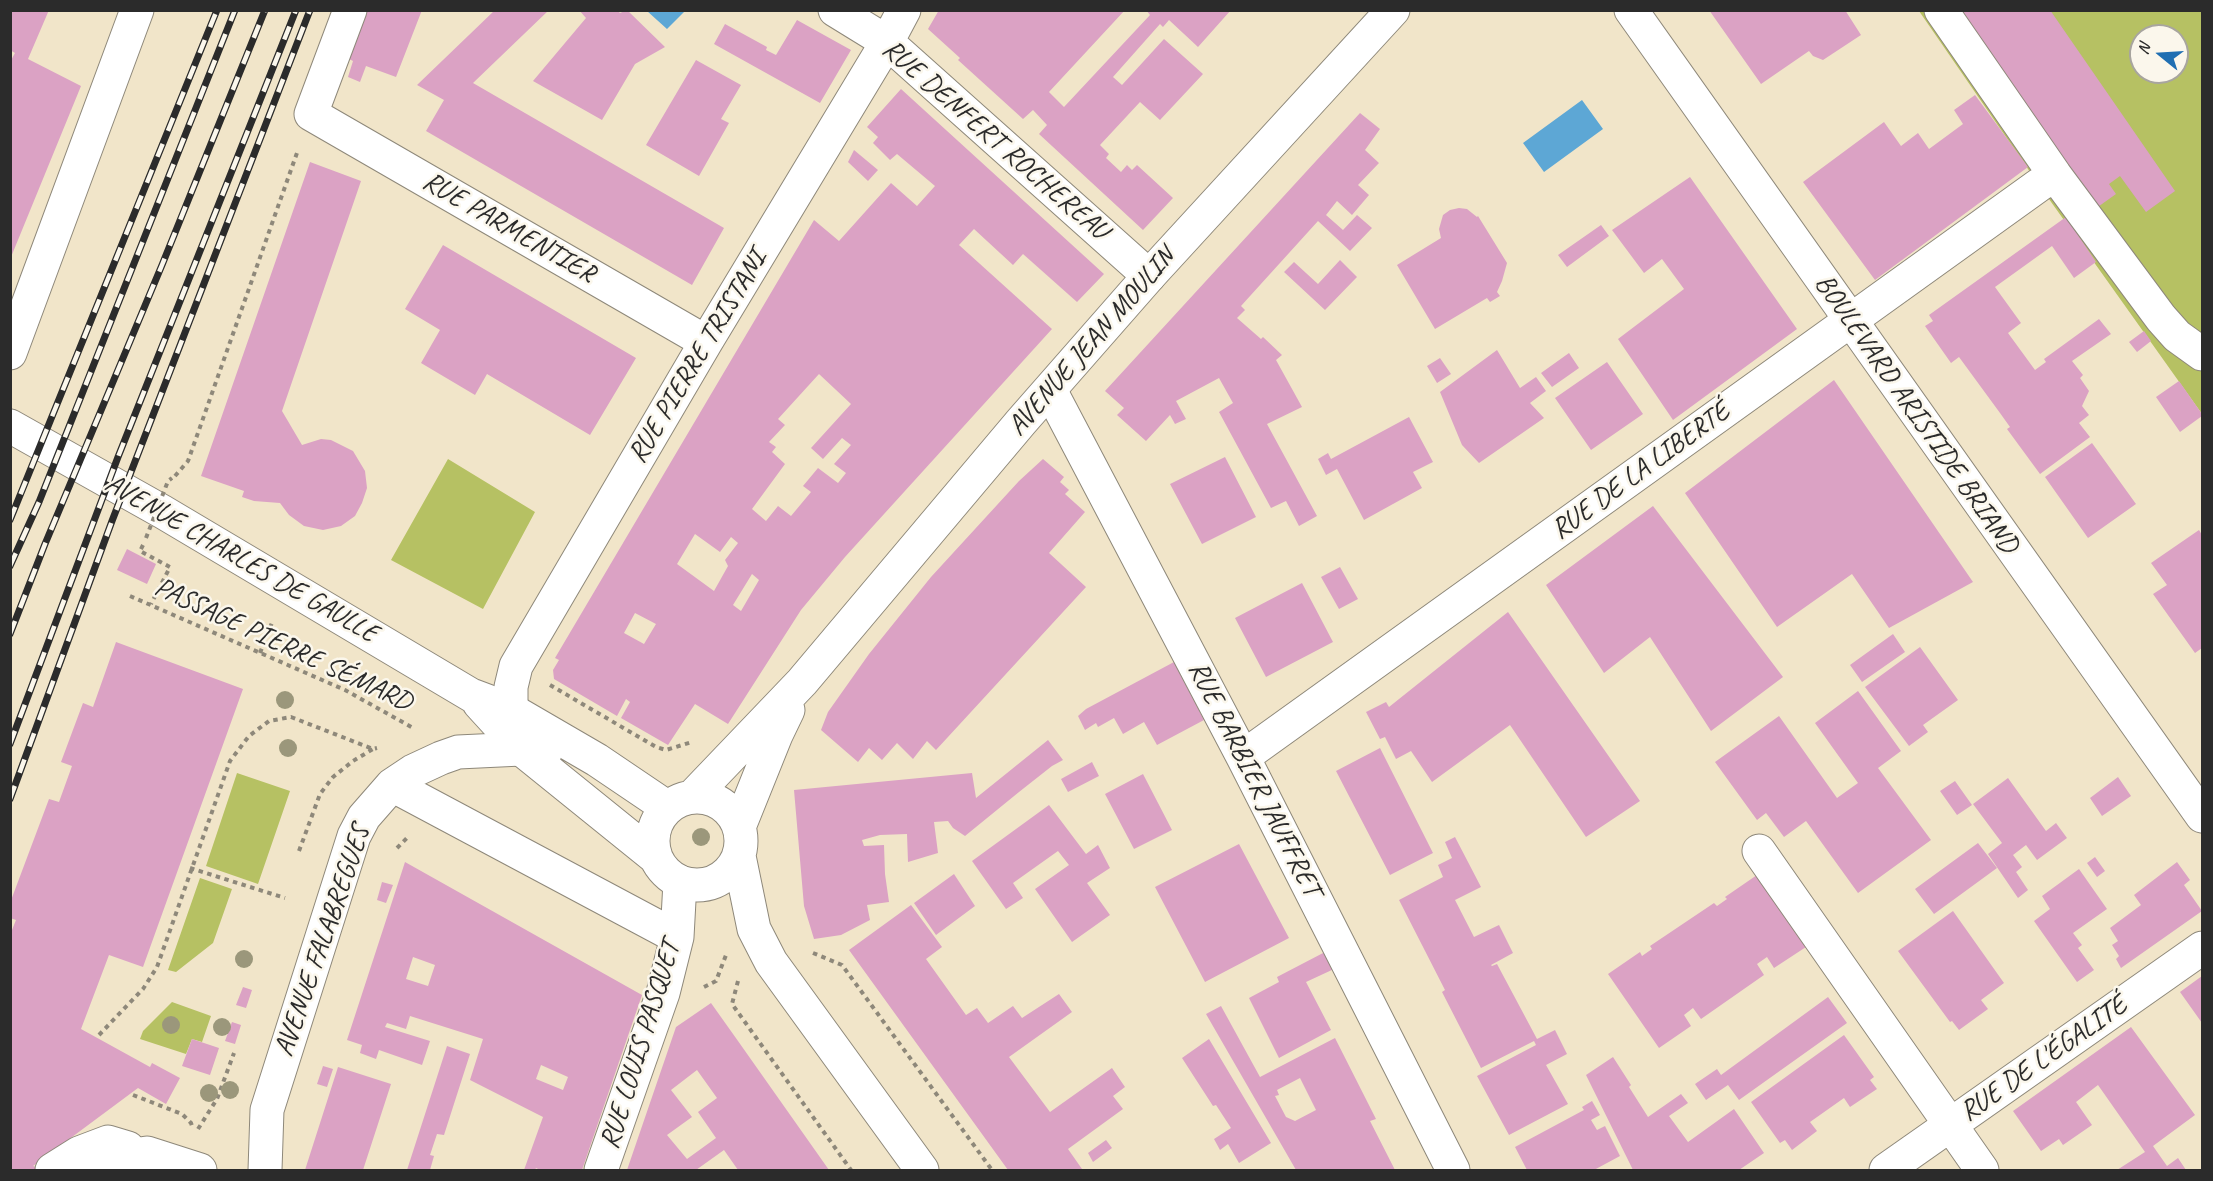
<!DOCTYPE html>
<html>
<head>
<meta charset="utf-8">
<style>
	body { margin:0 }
	#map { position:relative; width:2213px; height:1181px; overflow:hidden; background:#f1e5c9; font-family:Caveat,sans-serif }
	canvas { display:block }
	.frame { position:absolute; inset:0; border:12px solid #2b2b2b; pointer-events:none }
	.north { position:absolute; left:2129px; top:24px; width:60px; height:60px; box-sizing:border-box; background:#fbf7ec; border:2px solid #a8a59f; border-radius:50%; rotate:288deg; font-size:16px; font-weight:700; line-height:24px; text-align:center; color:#2b2b2b }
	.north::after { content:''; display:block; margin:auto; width:21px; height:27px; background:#1f6fb2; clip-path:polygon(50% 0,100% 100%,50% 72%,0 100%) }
</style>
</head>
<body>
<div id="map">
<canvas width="2213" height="1181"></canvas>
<div class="frame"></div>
<div class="north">N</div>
</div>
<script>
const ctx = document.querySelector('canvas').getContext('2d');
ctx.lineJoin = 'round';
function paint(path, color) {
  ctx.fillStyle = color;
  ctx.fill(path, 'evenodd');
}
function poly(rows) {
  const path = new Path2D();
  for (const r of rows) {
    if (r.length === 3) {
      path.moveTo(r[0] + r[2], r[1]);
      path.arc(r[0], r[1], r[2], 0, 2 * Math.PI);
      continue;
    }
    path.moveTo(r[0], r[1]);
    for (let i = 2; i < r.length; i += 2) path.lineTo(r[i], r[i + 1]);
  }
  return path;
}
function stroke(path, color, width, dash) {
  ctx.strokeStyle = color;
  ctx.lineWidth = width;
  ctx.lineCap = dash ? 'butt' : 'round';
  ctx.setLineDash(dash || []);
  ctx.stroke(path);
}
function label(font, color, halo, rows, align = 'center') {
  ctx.font = font + ' Caveat,sans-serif';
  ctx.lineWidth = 5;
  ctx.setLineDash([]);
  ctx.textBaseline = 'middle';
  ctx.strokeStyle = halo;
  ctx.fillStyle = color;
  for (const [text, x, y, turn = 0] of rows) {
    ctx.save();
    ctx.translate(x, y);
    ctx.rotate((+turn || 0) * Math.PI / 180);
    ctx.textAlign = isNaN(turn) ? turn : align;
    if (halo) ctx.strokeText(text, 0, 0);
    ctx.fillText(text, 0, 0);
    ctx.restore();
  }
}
paint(poly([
	[1919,11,2202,11,2202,414,2039,185],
	[2141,36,2177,36,2177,72,2141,72],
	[448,459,535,512,483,609,391,560],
	[237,773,290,791,258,884,206,866],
	[200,878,232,889,213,943,176,972,168,970],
	[172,1002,211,1016,202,1042,192,1039,186,1054,140,1039,143,1031]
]), '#b6c163');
paint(poly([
	[647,11,685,11,667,29],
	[1582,100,1603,129,1544,172,1523,143]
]), '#5da7d5');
paint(poly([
	[10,10,49,10,28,59,81,86,11,257,10,62,15,53,10,50],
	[366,10,422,10,396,77,366,66,360,82,348,77,353,61,347,58],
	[495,10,549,10,473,83,724,228,692,285,426,131,444,100,417,85],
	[579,10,617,10,620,13,627,10,665,47,635,64,602,120,533,81,586,18],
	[939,10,1125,10,1049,92,1064,107,1150,15,1146,10,1231,10,1198,47,1169,20,1163,27,1160,24,1113,77,1122,85,1164,39,1203,74,1160,120,1140,102,1100,145,1109,154,1106,158,1121,172,1127,165,1132,170,1137,165,1173,198,1143,230,1039,134,1047,125,1033,110,1023,119,958,60,960,58,928,29],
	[1709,10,1845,10,1861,35,1823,60,1813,56,1809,51,1761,84],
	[1960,10,2050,10,2175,191,2146,212,2120,176,2109,184,2116,194,2095,209],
	[797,20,851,50,820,103,714,44,725,24,767,47,766,50,776,55],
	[696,60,741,85,721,119,729,123,699,176,646,145],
	[901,89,1104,274,1077,302,1023,254,1013,265,974,229,959,245,1052,329,845,557,801,610,728,724,695,704,668,745,621,718,630,702,626,699,617,716,554,679,553,670,559,660,555,658,814,220,839,241,891,183,917,206,935,186,897,154,890,160,873,143,878,137,867,127],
	[819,374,851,404,811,448,823,459,842,438,851,445,834,464,846,473,838,483,818,468,803,486,811,492,791,516,778,506,766,521,752,509,785,464,772,452,776,447,769,442,785,425,778,419],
	[695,534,720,552,731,537,738,543,725,560,728,566,714,591,677,564],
	[752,574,759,580,741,611,733,605],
	[635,613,656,624,644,644,624,633],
	[1975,95,2028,167,1875,280,1803,182,1884,122,1901,146,1918,133,1929,149,1963,124,1954,110],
	[1360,113,1380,129,1365,150,1379,163,1358,185,1369,195,1352,215,1337,201,1326,215,1343,230,1357,215,1372,228,1350,251,1318,221,1241,306,1245,310,1237,318,1261,339,1263,337,1282,355,1276,360,1302,407,1267,424,1317,516,1299,526,1286,501,1271,508,1219,412,1233,403,1219,378,1176,401,1186,419,1175,424,1170,415,1146,441,1117,415,1124,408,1105,391],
	[854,150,878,170,868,181,848,162],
	[310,162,361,181,282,411,302,445,321,439,331,440,353,451,365,471,367,488,362,503,355,516,341,526,323,530,304,526,289,515,280,503,254,501,242,497,244,491,201,476],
	[1690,177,1797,329,1673,420,1618,339,1684,289,1662,259,1644,273,1612,230],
	[1459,208,1467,209,1477,217,1478,216,1507,263,1502,281,1497,292,1500,296,1490,302,1487,298,1435,329,1397,265,1441,238,1439,229,1443,215,1450,210],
	[2066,217,2096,262,2074,278,2052,246,1995,287,2021,323,2008,333,2035,370,2046,362,2044,359,2099,319,2111,334,2072,361,2083,375,2080,378,2089,391,2082,406,2089,415,2079,423,2090,437,2040,474,2007,429,2010,427,2000,413,1959,357,1951,363,1925,326,1933,321,1929,315],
	[1601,225,1609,236,1567,267,1558,255],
	[443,245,636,358,590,435,487,374,475,395,421,363,440,330,405,309],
	[1340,260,1357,277,1325,310,1284,272,1294,262,1318,284],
	[2144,331,2151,341,2137,352,2129,342],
	[1497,350,1520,388,1536,377,1546,391,1530,403,1544,418,1479,463,1462,445,1440,392],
	[1569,353,1579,368,1552,387,1541,373],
	[1440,358,1451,374,1437,383,1427,366],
	[1607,362,1643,414,1591,450,1555,398],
	[1834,380,1973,582,1889,628,1852,574,1777,627,1685,493],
	[2179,381,2202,414,2202,416,2180,432,2156,397],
	[1409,417,1433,462,1413,472,1422,488,1364,520,1337,469,1326,475,1318,459,1328,453,1331,459],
	[2092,443,2136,504,2088,538,2045,477],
	[1225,457,1256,517,1202,544,1170,484],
	[1043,459,1064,477,1060,482,1069,490,1065,494,1085,512,1049,553,1086,587,936,750,927,741,913,759,897,743,882,760,869,748,858,762,821,730,828,712,869,654,931,577,1019,481],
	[1653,506,1783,677,1711,731,1650,637,1604,673,1546,585],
	[2199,530,2202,535,2202,648,2195,653,2153,594,2167,585,2151,563],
	[127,549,156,564,147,584,117,570],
	[1340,567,1358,599,1339,609,1321,577],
	[1302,583,1333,642,1266,677,1235,618],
	[1508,612,1640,801,1586,837,1510,725,1432,782,1411,751,1396,759,1385,737,1380,739,1366,712,1386,702,1389,707],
	[1893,634,1905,652,1862,682,1850,665],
	[116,642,243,689,143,967,109,955,81,1029,150,1067,152,1063,180,1078,166,1104,138,1088,33,1166,46,1170,10,1170,10,935,16,920,10,918,10,903,49,799,59,802,72,766,61,762,83,703,93,707],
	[1920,647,1958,700,1923,725,1928,732,1909,746,1865,687],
	[1174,662,1204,720,1157,745,1144,722,1123,734,1114,718,1098,727,1096,723,1085,730,1078,716,1086,709],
	[1858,691,1901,751,1878,768,1931,840,1858,893,1806,821,1784,837,1766,813,1757,820,1715,762,1779,716,1837,798,1858,783,1815,723],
	[1048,740,1063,760,1052,766,1019,792,965,836,953,828,948,821,934,822,938,853,908,862,907,834,880,835,862,840,864,846,884,845,885,874,889,902,867,905,870,920,841,935,814,939,804,906,794,790,972,773,976,798],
	[1380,748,1433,853,1390,875,1336,771],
	[1092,762,1099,776,1068,792,1061,779],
	[1143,774,1172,830,1134,849,1105,794],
	[2118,777,2131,796,2102,816,2090,798],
	[2008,778,2046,831,2056,823,2067,838,2037,860,2026,845,2013,855,2022,867,2016,872,2028,890,2018,898,1988,854,2002,843,1973,804],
	[1955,781,1972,805,1957,815,1940,791],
	[1049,805,1086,854,1098,845,1110,868,1087,883,1110,915,1072,942,1035,889,1069,865,1058,851,1013,883,1023,898,1006,909,972,861],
	[1455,837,1481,887,1455,900,1474,937,1499,925,1513,953,1491,965,1492,966,1497,964,1537,1039,1555,1030,1567,1054,1546,1065,1568,1104,1509,1135,1477,1076,1536,1045,1534,1041,1481,1068,1442,992,1445,990,1399,900,1443,877,1438,865,1452,858,1445,842],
	[1978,843,1997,868,1934,914,1915,889],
	[1239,844,1289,938,1205,982,1155,887],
	[2095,857,2105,871,2097,877,2087,863],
	[405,862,642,995,582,1170,540,1170,536,1168,535,1170,524,1170,543,1117,470,1080,483,1039,410,1016,406,1029,387,1023,385,1027,430,1041,422,1065,379,1050,376,1059,360,1053,362,1045,347,1040],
	[413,957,435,965,428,986,406,979],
	[541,1065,568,1077,563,1090,536,1079],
	[2177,862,2190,880,2184,885,2202,911,2121,968,2116,959,2119,956,2112,945,2118,941,2110,928,2141,905,2134,895],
	[2079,869,2107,909,2073,933,2082,945,2078,948,2094,970,2077,982,2034,921,2050,909,2042,896],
	[954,874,975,906,936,935,914,903],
	[1757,875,1806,947,1774,968,1767,957,1757,964,1764,975,1701,1019,1693,1008,1684,1015,1691,1026,1659,1048,1608,974,1640,952,1642,956,1652,949,1650,946,1714,903,1717,906,1727,899,1725,897],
	[382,882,393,885,386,903,377,900],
	[911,905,942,947,926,959,966,1015,977,1008,988,1023,1013,1006,1022,1018,1059,994,1072,1012,1009,1057,1050,1112,1112,1068,1125,1087,1113,1096,1123,1109,1068,1149,1082,1169,1081,1170,1008,1170,849,950],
	[1953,911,2004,983,1981,1000,1988,1009,1959,1030,1952,1021,1950,1022,1898,951],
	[1325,952,1334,969,1306,982,1331,1030,1279,1058,1249,998,1279,982,1277,977],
	[2202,976,2202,1023,2180,992],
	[243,987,252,990,246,1008,236,1005],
	[1828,997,1847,1023,1739,1100,1728,1085,1706,1100,1695,1084,1717,1069,1721,1075],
	[711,1003,738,1041,829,1170,738,1170,724,1150,696,1170,627,1170,676,1027],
	[697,1070,717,1098,698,1112,716,1138,687,1159,667,1135,692,1117,671,1090],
	[1221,1006,1260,1077,1335,1038,1376,1119,1370,1121,1395,1170,1296,1170,1206,1014],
	[1300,1078,1316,1110,1295,1121,1286,1117,1275,1096,1279,1095,1277,1090],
	[232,1022,241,1025,235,1044,225,1041],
	[2131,1027,2195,1115,2153,1146,2167,1166,2178,1158,2186,1170,2117,1170,2145,1152,2098,1085,2076,1102,2092,1125,2063,1145,2059,1139,2041,1151,2013,1111],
	[1844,1035,1874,1077,1870,1080,1877,1089,1850,1107,1844,1098,1810,1122,1817,1131,1792,1150,1785,1140,1780,1143,1751,1102],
	[192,1039,219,1048,210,1075,182,1066],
	[1209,1039,1271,1143,1239,1163,1228,1144,1220,1150,1214,1139,1231,1128,1216,1105,1213,1106,1182,1058],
	[447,1046,470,1054,444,1135,437,1134,430,1155,434,1156,430,1170,407,1170],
	[1613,1057,1631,1085,1629,1087,1648,1117,1681,1094,1688,1103,1669,1116,1688,1142,1734,1109,1764,1153,1739,1170,1633,1170,1586,1075],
	[323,1066,333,1069,327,1087,317,1084],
	[338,1067,391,1084,363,1170,305,1170],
	[1592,1101,1600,1115,1591,1120,1597,1130,1605,1126,1620,1156,1594,1170,1527,1170,1515,1147,1584,1110,1582,1107],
	[1106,1140,1112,1148,1093,1162,1088,1153]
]), '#dba2c4');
const minor = poly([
	[350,10,311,114,706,342],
	[835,10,887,42,1149,276],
	[1941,10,2055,175,2161,318,2177,336,2202,354],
	[10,353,137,10],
	[1050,390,1243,757,1453,1170],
	[511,710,511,687,516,666,706,342,887,42,904,10],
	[1243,757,2039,185,2055,175],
	[392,785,677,937],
	[1759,851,1982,1170],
	[52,1170,79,1153,108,1142,128,1148],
	[98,1170,103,1166,120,1157,147,1153,200,1170],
	[265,1170,267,1110,354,836,364,817,392,785,413,771,441,758,458,752,521,749,545,753],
	[601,1170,663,993,677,937,680,882],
	[1886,1170,2202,948]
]);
const major = poly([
	[1631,10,2202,816],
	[10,426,163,512,471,695,511,710,597,760,668,808],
	[479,703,521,749,656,858],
	[697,841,44],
	[692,797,802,682,1021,422,1149,276,1393,10],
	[739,827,776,735,788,710],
	[739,856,754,929,771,962,922,1170]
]);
stroke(minor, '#8e887a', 35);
stroke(major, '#8e887a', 35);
stroke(poly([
	[175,476,188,461,298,150],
	[143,545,140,551,170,567,151,604],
	[130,596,345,690,415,729],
	[260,653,273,620],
	[550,685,656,747,666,750,692,742],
	[397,848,408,837],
	[299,851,320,794,333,777,353,761,373,749],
	[190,868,285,898],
	[813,953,842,965,992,1170],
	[738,981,732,1004,851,1170],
	[704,987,716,981,726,955],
	[99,1035,143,989,157,967,230,761,249,736,269,721,291,717,373,749,377,748],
	[133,1095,182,1114,191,1123,193,1129],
	[198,1129,217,1099,234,1053]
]), '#8e887a', 4, [4.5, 4.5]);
stroke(minor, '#fff', 33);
stroke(major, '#fff', 33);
const rail = poly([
	[10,520,217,10],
	[10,566,39,502,235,10],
	[10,634,45,544,162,265,265,10],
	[10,744,118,457,296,10],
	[10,799,112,521,310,10]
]);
stroke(rail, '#2b2b2b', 7);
stroke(rail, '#fbf7ec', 4.5, [14]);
stroke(poly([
	[146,538,168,481,172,478]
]), '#8e887a', 4, [4.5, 4.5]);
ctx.fillStyle = '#9b977b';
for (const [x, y] of [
	[285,700],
	[288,748],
	[701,837],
	[244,959],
	[171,1025],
	[222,1027],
	[230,1090],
	[209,1093]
]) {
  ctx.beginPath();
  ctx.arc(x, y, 9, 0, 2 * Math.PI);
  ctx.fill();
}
label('28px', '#2b2b2b', '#fbf7ec', [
	["RUE DENFERT ROCHEREAU",995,140,41],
	["RUE PARMENTIER",509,228,30],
	["AVENUE JEAN MOULIN",1092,342,-49],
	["RUE PIERRE TRISTANI",698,357,-59],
	["BOULEVARD ARISTIDE BRIAND",1916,414,55],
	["RUE DE LA LIBERTÉ",1641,471,-36],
	["AVENUE CHARLES DE GAULLE",241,559,30],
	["PASSAGE PIERRE SÉMARD",283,645,25],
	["RUE BARBIER JAUFFRET",1254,779,63],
	["AVENUE FALABREGUES",323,941,-71],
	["RUE LOUIS PASQUET",641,1045,-73],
	["RUE DE L'ÉGALITÉ",2044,1059,-35]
]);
</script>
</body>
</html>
